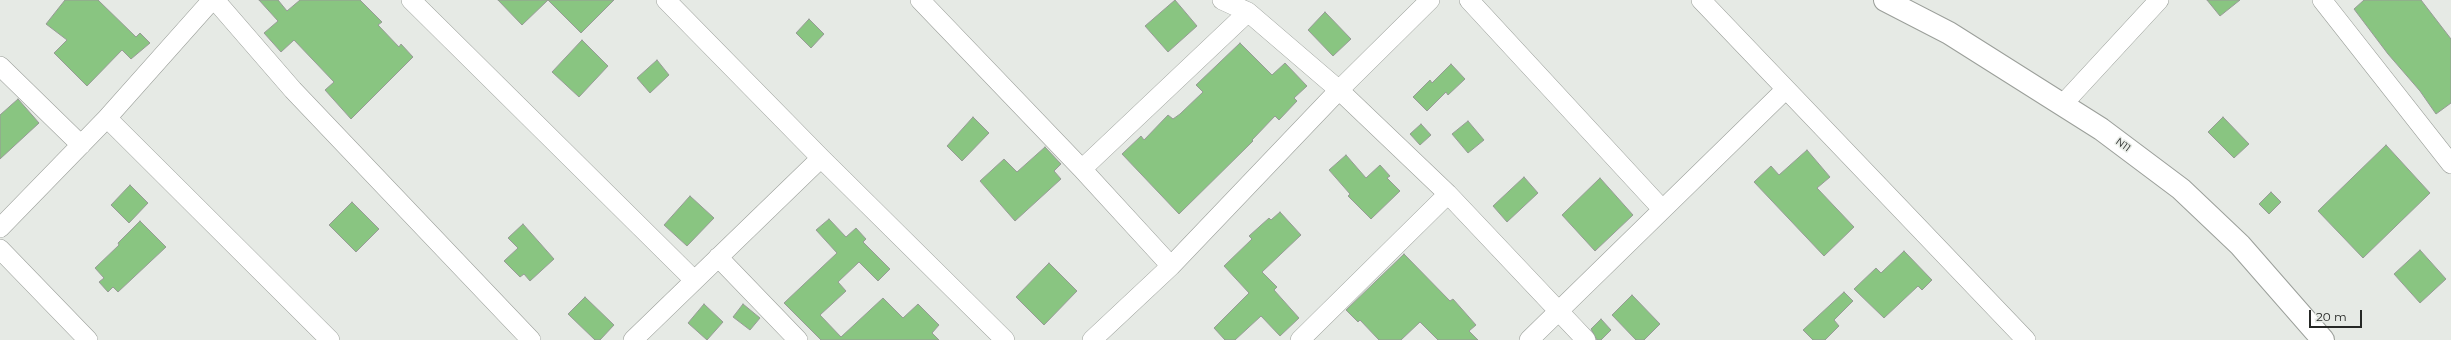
<!DOCTYPE html>
<html>
<head>
<meta charset="utf-8">
<style>
	body { margin:0 }
	#map { position:relative; width:2451px; height:340px; overflow:hidden; background:#e6eae5; font-family:Montserrat,sans-serif }
	canvas { display:block }
	.scale { position:absolute; left:2309px; top:310px; width:53px; height:18px; box-sizing:border-box; border:2px solid #262826; border-top:0; padding-left:5px; font-size:12px; line-height:14px; white-space:nowrap; color:#262826; -webkit-text-stroke:3px #e6eae5; paint-order:stroke }
</style>
</head>
<body>
<div id="map">
<canvas width="2451" height="340"></canvas>
<div class="scale">20 m</div>
</div>
<script>
const ctx = document.querySelector('canvas').getContext('2d');
ctx.lineJoin = 'round';
function paint(path, color) {
  ctx.fillStyle = color;
  ctx.fill(path, 'evenodd');
}
function poly(rows) {
  const path = new Path2D();
  for (const r of rows) {
    path.moveTo(r[0], r[1]);
    for (let i = 2; i < r.length; i += 2) path.lineTo(r[i], r[i + 1]);
  }
  return path;
}
function stroke(path, color, width, dash) {
  ctx.strokeStyle = color;
  ctx.lineWidth = width;
  ctx.lineCap = dash ? 'butt' : 'round';
  ctx.setLineDash(dash || []);
  ctx.stroke(path);
}
function label(font, color, halo, rows, align = 'center') {
  ctx.font = font + ' Montserrat,sans-serif';
  ctx.lineWidth = 3;
  ctx.setLineDash([]);
  ctx.textBaseline = 'middle';
  ctx.strokeStyle = halo;
  ctx.fillStyle = color;
  for (const [text, x, y, turn = 0] of rows) {
    ctx.save();
    ctx.translate(x, y);
    ctx.rotate((+turn || 0) * Math.PI / 180);
    ctx.textAlign = isNaN(turn) ? turn : align;
    if (halo) ctx.strokeText(text, 0, 0);
    ctx.fillText(text, 0, 0);
    ctx.restore();
  }
}
const building = poly([
	[65,0,98,0,136,37,140,33,150,43,131,59,122,50,87,86,54,53,67,40,46,24,65,0],
	[259,0,278,0,287,11,300,0,360,0,382,22,378,25,399,47,401,44,413,57,351,119,325,90,334,82,294,40,281,52,264,33,278,21,259,0],
	[498,0,548,0,522,25,498,0],
	[548,0,614,0,581,33,548,0],
	[1175,0,1197,26,1168,52,1145,26,1175,0],
	[2207,0,2240,0,2220,16,2207,0],
	[2364,0,2421,0,2451,39,2451,103,2436,114,2420,91,2388,54,2354,9,2364,0],
	[1325,12,1351,39,1333,56,1308,30,1325,12],
	[809,19,824,34,811,48,796,33,809,19],
	[582,40,608,66,579,97,552,72,582,40],
	[1240,43,1272,75,1285,63,1307,86,1294,98,1297,101,1279,120,1275,116,1252,140,1253,141,1179,214,1122,154,1141,136,1144,140,1168,115,1173,119,1180,114,1203,92,1196,85,1240,43],
	[657,60,669,75,650,93,637,78,657,60],
	[1451,64,1465,79,1448,95,1446,92,1427,111,1413,97,1430,80,1432,83,1451,64],
	[18,99,39,123,0,159,0,115,18,99],
	[973,117,989,133,962,161,947,146,973,117],
	[2223,117,2249,144,2234,158,2208,132,2223,117],
	[1468,121,1484,140,1468,153,1452,134,1468,121],
	[1421,124,1431,135,1420,145,1410,134,1421,124],
	[2386,145,2430,193,2363,258,2318,211,2386,145],
	[1045,147,1061,164,1054,171,1061,179,1015,221,980,181,1004,159,1017,172,1045,147],
	[1807,150,1830,177,1817,188,1854,227,1824,256,1754,182,1771,166,1779,175,1807,150],
	[1346,155,1366,178,1380,165,1390,176,1387,178,1400,191,1371,219,1348,196,1350,194,1329,170,1346,155],
	[1524,177,1538,193,1507,222,1493,206,1524,177],
	[1600,178,1633,215,1595,251,1562,215,1600,178],
	[130,185,148,203,129,223,111,205,130,185],
	[2271,192,2281,202,2269,214,2259,204,2271,192],
	[690,196,714,218,687,246,664,225,690,196],
	[352,202,379,229,356,252,329,225,352,202],
	[1280,212,1301,235,1262,272,1277,287,1274,290,1299,318,1280,336,1261,316,1235,340,1225,340,1214,328,1249,293,1224,266,1252,239,1249,236,1269,218,1271,220,1280,212],
	[829,219,846,237,856,228,866,239,863,242,890,269,878,281,859,262,838,282,846,291,820,315,841,337,883,298,903,318,918,304,939,325,932,333,939,340,821,340,784,303,837,253,816,230,829,219],
	[140,221,166,247,118,292,113,287,108,292,99,282,104,278,95,268,119,245,118,243,140,221],
	[523,224,554,259,530,281,524,274,520,277,504,261,518,248,508,238,523,224],
	[2420,250,2446,279,2420,303,2394,274,2420,250],
	[1904,251,1932,280,1922,290,1918,286,1884,318,1854,289,1876,268,1881,273,1904,251],
	[1404,254,1450,301,1453,299,1476,325,1469,331,1478,340,1438,340,1420,322,1401,340,1379,340,1360,320,1358,322,1346,310,1404,254],
	[1049,263,1077,291,1044,325,1016,297,1049,263],
	[1844,292,1853,301,1834,320,1839,326,1825,340,1813,340,1803,330,1844,292],
	[1632,295,1660,324,1644,340,1636,340,1612,315,1632,295],
	[585,297,614,325,600,340,595,340,568,314,585,297],
	[704,304,723,322,707,340,688,323,704,304],
	[743,304,760,318,750,330,733,317,743,304],
	[1601,319,1611,330,1601,340,1597,340,1591,329,1601,319]
]);
paint(building, '#89c581');
stroke(building, '#979b96', 1);
const street = poly([
	[215,0,293,90,531,340],
	[411,0,694,280],
	[666,0,821,158,1005,340],
	[920,0,1082,169,1171,266],
	[1222,0,1248,12,1339,90,1448,194,1586,340],
	[1469,0,1662,209],
	[1701,0,2026,340],
	[2322,0,2451,164],
	[0,66,81,145],
	[2063,104,2159,0],
	[107,118,330,340],
	[1082,169,1248,12],
	[0,228,107,118,212,0],
	[0,249,88,340],
	[718,257,798,340],
	[633,340,821,158],
	[1092,340,1171,266,1339,90,1430,0],
	[1300,340,1448,194],
	[1529,340,1786,89]
]);
const primary = poly([
	[1885,0,1949,33,2101,129,2181,189,2240,245,2323,340]
]);
stroke(street, '#9b9f9a', 20);
stroke(primary, '#9b9f9a', 24);
stroke(street, '#fff', 19);
stroke(primary, '#fff', 22);
label('10px', '#262826', '#e6eae5', [
	["N11",2123,145,37]
]);
</script>
</body>
</html>
